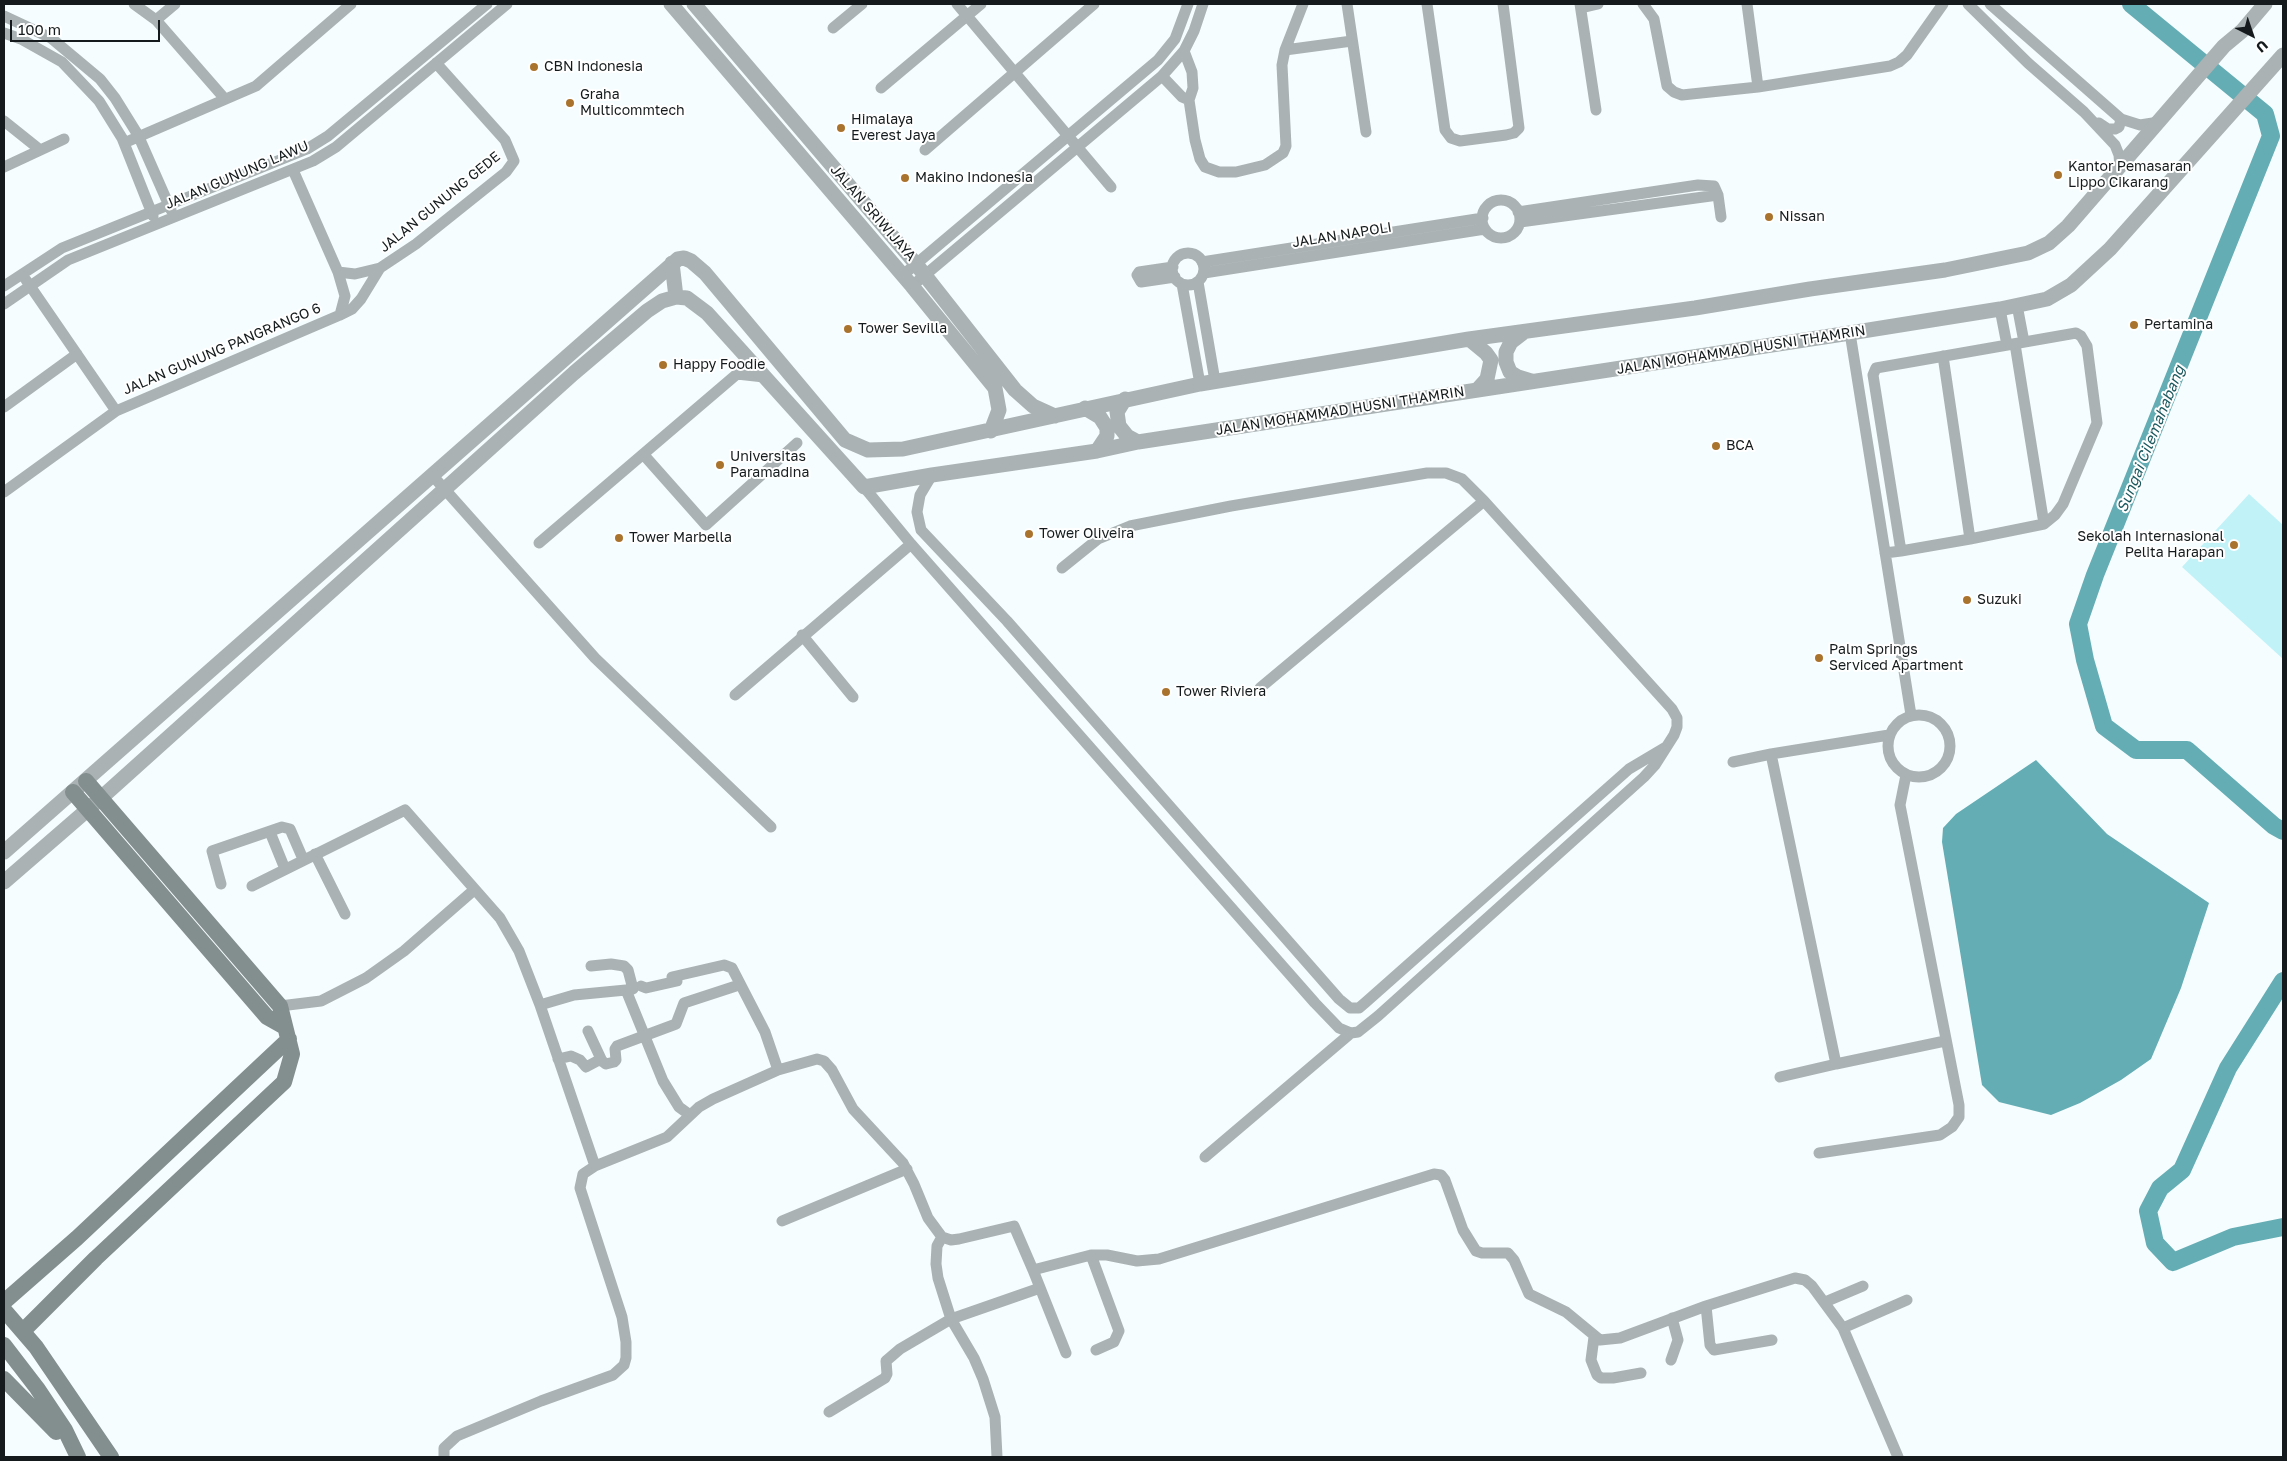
<!DOCTYPE html>
<html>
<head>
<meta charset="utf-8">
<style>
	body { margin:0 }
	#map { position:relative; width:2287px; height:1461px; overflow:hidden; background:#f6fdfe; font-family:"Golos Text",sans-serif }
	canvas { display:block }
	.frame { position:absolute; inset:0; border:5px solid #151b1c; pointer-events:none }
	.north { position:absolute; left:2227px; top:10px; width:50px; height:50px; -webkit-text-stroke:4px #fff; paint-order:stroke; rotate:139deg; font-size:14px; font-weight:700; line-height:20px; text-align:center; color:#151b1c }
	.north::after { content:''; display:block; margin:auto; width:18px; height:22px; background:#151b1c; clip-path:polygon(50% 0,100% 100%,50% 72%,0 100%) }
	.scale { position:absolute; left:10px; top:20px; width:150px; height:22px; box-sizing:border-box; border:2px solid #151b1c; border-top:0; padding-left:6px; font-size:15px; line-height:18px; white-space:nowrap; color:#151b1c; -webkit-text-stroke:4px #fff; paint-order:stroke }
</style>
</head>
<body>
<div id="map">
<canvas width="2287" height="1461"></canvas>
<div class="frame"></div>
<div class="north">U</div>
<div class="scale">100 m</div>
</div>
<script>
const ctx = document.querySelector('canvas').getContext('2d');
ctx.lineJoin = 'round';
function paint(path, color) {
  ctx.fillStyle = color;
  ctx.fill(path, 'evenodd');
}
function poly(rows) {
  const path = new Path2D();
  for (const r of rows) {
    if (r.length === 3) {
      path.moveTo(r[0] + r[2], r[1]);
      path.arc(r[0], r[1], r[2], 0, 2 * Math.PI);
      continue;
    }
    path.moveTo(r[0], r[1]);
    for (let i = 2; i < r.length; i += 2) path.lineTo(r[i], r[i + 1]);
  }
  return path;
}
function stroke(path, color, width, dash) {
  ctx.strokeStyle = color;
  ctx.lineWidth = width;
  ctx.lineCap = dash ? 'butt' : 'round';
  ctx.setLineDash(dash || []);
  ctx.stroke(path);
}
function label(font, color, halo, rows, align = 'center') {
  ctx.font = font + ' "Golos Text",sans-serif';
  ctx.lineWidth = 4;
  ctx.setLineDash([]);
  ctx.textBaseline = 'middle';
  ctx.strokeStyle = halo;
  ctx.fillStyle = color;
  for (const [text, x, y, turn = 0] of rows) {
    ctx.save();
    ctx.translate(x, y);
    ctx.rotate((+turn || 0) * Math.PI / 180);
    ctx.textAlign = isNaN(turn) ? turn : align;
    if (halo) ctx.strokeText(text, 0, 0);
    ctx.fillText(text, 0, 0);
    ctx.restore();
  }
}
paint(poly([
	[2249,494,2283,525,2283,659,2182,567]
]), '#c1f2f8');
paint(poly([
	[2036,760,2107,834,2209,903,2181,988,2151,1059,2121,1080,2080,1103,2051,1115,1999,1102,1982,1085,1942,842,1943,828,1956,814]
]), '#64adb4');
stroke(poly([
	[2131,4,2265,114,2271,136,2095,575,2078,624,2085,660,2104,726,2136,750,2187,750,2274,826,2283,831],
	[2283,981,2228,1068,2182,1170,2160,1188,2148,1211,2155,1243,2173,1262,2233,1237,2283,1227]
]), '#64adb4', 18);
stroke(poly([
	[134,4,156,20,225,99],
	[957,4,1111,187],
	[1347,4,1366,132],
	[1427,4,1445,130,1451,138,1460,141,1506,135,1514,133,1519,128,1503,4],
	[1580,4,1596,110],
	[1643,4,1654,19,1667,86,1674,92,1682,95,1758,87,1890,66,1899,62,1907,55,1943,4],
	[1747,4,1758,87],
	[1968,4,2028,63,2084,112,2115,145,2119,155,2120,167],
	[1990,4,2121,119,2140,125,2159,122],
	[1581,8,1598,4],
	[4,16,51,38,100,79,115,98,138,135,171,210],
	[156,20,175,4],
	[833,28,862,4],
	[4,33,21,39,62,62,99,101,122,138,153,216],
	[1285,50,1352,41],
	[1184,51,1192,72,1193,88,1189,100,1195,140,1200,159,1205,167,1219,172,1236,172,1265,165,1283,153,1286,146,1282,65,1285,50,1303,4],
	[1162,76,1182,97,1189,100],
	[881,88,981,4],
	[4,121,39,149],
	[2099,123,2108,129,2115,129,2119,127,2121,119],
	[124,143,256,86,351,4],
	[925,150,1094,4],
	[4,167,64,139],
	[293,170,338,272],
	[1718,195,1721,217],
	[1501,219,19],
	[1518,212,1698,185,1714,186,1718,195,1520,222],
	[1188,269,16],
	[1202,262,1483,218],
	[1173,267,1139,272,1137,275,1141,282,1175,277],
	[380,268,361,299,352,309,340,315,345,296,338,272,355,274,380,268,416,244,506,172,514,161,505,140,436,63],
	[1204,273,1485,229],
	[903,275,1158,60,1175,39,1188,4],
	[26,280,116,411],
	[1198,282,1215,381],
	[1182,284,1200,384],
	[4,286,62,248,307,149,328,136,487,4],
	[912,286,1162,76,1184,51,1194,31,1203,4],
	[4,304,68,260,313,161,336,147,507,4],
	[2017,305,2024,342],
	[2000,309,2007,345],
	[1850,333,1911,715],
	[2015,344,2044,524],
	[1943,356,1970,539],
	[4,407,77,354],
	[643,454,706,525,797,443],
	[432,475,595,658,771,827],
	[932,475,920,495,917,512,921,530,1007,621,1339,999,1350,1008,1359,1008,1366,1002,1629,769,1666,747],
	[864,487,911,544,1315,1003,1339,1028,1351,1033],
	[4,492,116,411,340,315],
	[539,543,737,374,764,377],
	[1885,553,1901,551,1970,539,2044,524,2055,515,2063,504,2097,423,2087,346,2081,336,2076,333,1876,368,1873,375,1901,551],
	[1062,568,1098,539,1130,526,1231,506,1427,473,1446,473,1462,479,1484,501,1672,709,1677,718,1677,727,1674,735,1655,765,1644,777,1378,1016,1358,1032,1351,1033,1205,1157],
	[802,635,853,697],
	[1260,688,1484,501],
	[735,695,911,544],
	[1919,746,31],
	[1889,735,1771,754,1836,1064,1945,1041],
	[1733,762,1771,754],
	[270,832,285,869],
	[315,854,345,914],
	[221,884,212,851,282,827,290,829,303,859],
	[252,886,405,810,500,918,519,951,540,1005,574,995,626,990,663,1081,679,1107,690,1115],
	[591,966,611,964,624,966,628,970,633,989],
	[672,977,724,965,732,968,765,1032,778,1070],
	[641,986,646,988,677,981,677,976],
	[540,1005,595,1166],
	[280,1006,321,1001,366,978,404,951,474,890],
	[588,1031,602,1061,606,1064,614,1062,616,1060,615,1049,617,1046,676,1024,684,1003,739,985],
	[558,1059,571,1056,580,1060,586,1067,601,1059],
	[1780,1077,1836,1064],
	[1819,1153,1940,1135,1952,1127,1959,1117,1959,1105,1900,805,1906,775],
	[782,1221,907,1169],
	[942,1237,937,1246,936,1264,938,1278,951,1319,1040,1288],
	[1091,1255,1119,1331,1114,1342,1096,1350],
	[1033,1270,1066,1353],
	[1825,1302,1863,1286],
	[1706,1306,1710,1345,1714,1350,1772,1340],
	[1843,1328,1907,1300],
	[1594,1337,1591,1360,1597,1375,1601,1378,1613,1378,1641,1373],
	[1671,1360,1678,1340,1672,1318],
	[829,1412,885,1378,887,1374,886,1361,900,1349,951,1319,974,1358,983,1379,995,1417,997,1457],
	[444,1457,444,1448,457,1436,541,1401,613,1375,624,1365,626,1358,626,1342,622,1317,580,1188,583,1174,595,1166,667,1137,699,1107,713,1099,778,1070,817,1059,824,1061,832,1070,853,1109,903,1163,914,1184,928,1218,942,1237,951,1240,959,1239,1014,1226,1033,1270,1091,1255,1107,1255,1137,1261,1159,1259,1434,1174,1441,1175,1445,1180,1463,1230,1476,1251,1482,1253,1508,1253,1514,1260,1529,1294,1566,1312,1600,1340,1620,1338,1706,1306,1795,1278,1805,1280,1812,1286,1843,1328,1898,1457]
]), '#aab2b3', 11);
stroke(poly([
	[671,4,912,286,995,388,999,410,991,431],
	[694,4,916,264,1015,390,1033,406,1055,416],
	[672,263,676,297],
	[1524,332,1511,342,1506,352,1506,362,1510,372,1518,377,1531,381],
	[1469,339,1486,353,1491,360,1487,379,1478,389],
	[1125,399,1117,412,1119,426,1127,436,1138,442],
	[1085,408,1100,417,1107,428,1107,436,1097,451],
	[4,852,678,259,684,258,691,261,705,273,845,440,868,450,903,449,1200,384,1469,339,1695,308,1810,289,1945,270,2028,253,2049,243,2068,226,2224,46,2242,31,2265,4],
	[4,882,101,798,574,373,647,311,662,301,676,297,687,298,707,313,864,487,932,475,1097,451,1138,442,1850,333,2000,309,2047,299,2071,285,2110,249,2283,55]
]), '#aab2b3', 15);
stroke(poly([
	[73,792,267,1017,283,1026],
	[4,1302,77,1238,289,1039],
	[4,1310,36,1347,111,1457],
	[23,1331,96,1258,284,1082,292,1054,280,1006,86,781],
	[4,1345,37,1388,65,1430,78,1457],
	[4,1379,56,1432]
]), '#838e8f', 16);
for (const [x, y, r, color] of [
	[534,67,5,"#a9732e"],
	[570,103,5,"#a9732e"],
	[841,128,5,"#a9732e"],
	[2058,175,5,"#a9732e"],
	[905,178,5,"#a9732e"],
	[1769,217,5,"#a9732e"],
	[2134,325,5,"#a9732e"],
	[848,329,5,"#a9732e"],
	[663,365,5,"#a9732e"],
	[1716,446,5,"#a9732e"],
	[720,465,5,"#a9732e"],
	[1029,534,5,"#a9732e"],
	[619,538,5,"#a9732e"],
	[2234,545,5,"#a9732e"],
	[1967,600,5,"#a9732e"],
	[1819,658,5,"#a9732e"],
	[1166,692,5,"#a9732e"]
]) {
  const dot = new Path2D();
  dot.arc(x, y, r, 0, 2 * Math.PI);
  ctx.fillStyle = color;
  ctx.fill(dot);
  stroke(dot, '#fff', 2);
}
label('14px', '#151b1c', '#fff', [
	["CBN Indonesia",544,67],
	["Graha",580,95],
	["Multicommtech",580,111],
	["Himalaya",851,120],
	["Everest Jaya",851,136],
	["Kantor Pemasaran",2068,167],
	["Lippo Cikarang",2068,183],
	["Makino Indonesia",915,178],
	["Nissan",1779,217],
	["Pertamina",2144,325],
	["Tower Sevilla",858,329],
	["Happy Foodie",673,365],
	["BCA",1726,446],
	["Universitas",730,457],
	["Paramadina",730,473],
	["Tower Oliveira",1039,534],
	["Sekolah Internasional",2224,537,"right"],
	["Pelita Harapan",2224,553,"right"],
	["Tower Marbella",629,538],
	["Suzuki",1977,600],
	["Palm Springs",1829,650],
	["Serviced Apartment",1829,666],
	["Tower Riviera",1176,692]
], 'left');
label('14px', '#151b1c', '#fff', [
	["JALAN GUNUNG LAWU",237,175,-23],
	["JALAN GUNUNG GEDE",440,202,-39],
	["JALAN SRIWIJAYA",873,213,49],
	["JALAN NAPOLI",1342,235,-9],
	["JALAN GUNUNG PANGRANGO 6",222,349,-23],
	["JALAN MOHAMMAD HUSNI THAMRIN",1741,350,-9],
	["JALAN MOHAMMAD HUSNI THAMRIN",1340,411,-9]
]);
label('italic 15px', '#1c595f', '#fff', [
	["Sungai Cilemahabang",2151,439,-68]
]);
</script>
</body>
</html>
